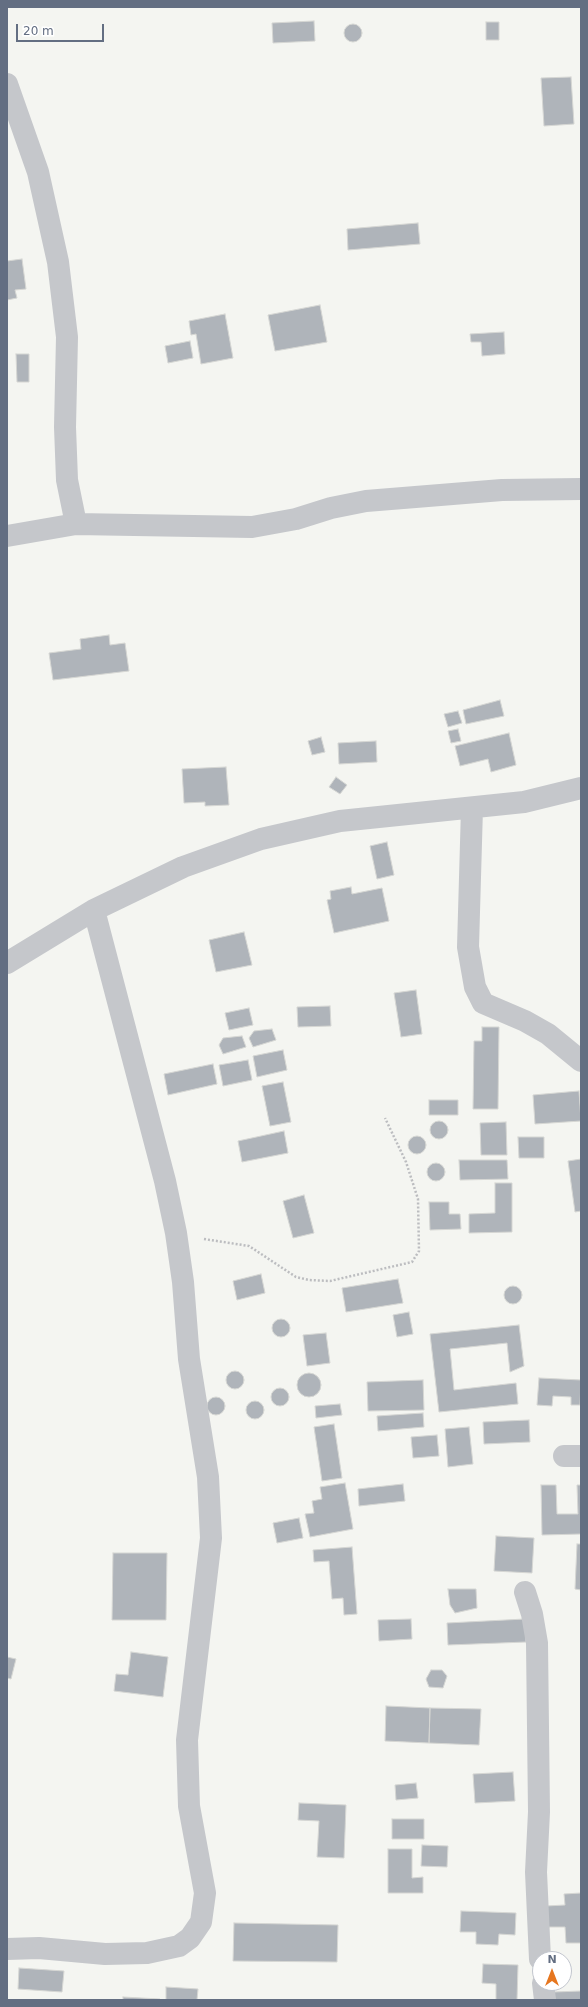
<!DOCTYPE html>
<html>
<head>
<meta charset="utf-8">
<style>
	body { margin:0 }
	#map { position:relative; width:588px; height:2007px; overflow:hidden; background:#f4f5f1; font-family:"DejaVu Sans",sans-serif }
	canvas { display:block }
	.frame { position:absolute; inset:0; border:8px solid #636e82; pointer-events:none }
	.north { position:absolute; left:532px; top:1951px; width:40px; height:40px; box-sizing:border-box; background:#fff; border:1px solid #c1c5cd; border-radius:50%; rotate:0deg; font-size:11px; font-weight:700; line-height:16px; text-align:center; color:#636e82 }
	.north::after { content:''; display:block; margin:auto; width:14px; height:18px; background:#e6761f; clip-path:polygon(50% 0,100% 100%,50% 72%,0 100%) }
	.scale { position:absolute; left:16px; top:24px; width:88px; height:18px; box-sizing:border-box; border:2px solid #636e82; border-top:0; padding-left:5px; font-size:12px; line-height:14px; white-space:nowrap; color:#636e82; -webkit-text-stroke:3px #fff; paint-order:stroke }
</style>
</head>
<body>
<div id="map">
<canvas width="588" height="2007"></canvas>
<div class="frame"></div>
<div class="north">N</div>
<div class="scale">20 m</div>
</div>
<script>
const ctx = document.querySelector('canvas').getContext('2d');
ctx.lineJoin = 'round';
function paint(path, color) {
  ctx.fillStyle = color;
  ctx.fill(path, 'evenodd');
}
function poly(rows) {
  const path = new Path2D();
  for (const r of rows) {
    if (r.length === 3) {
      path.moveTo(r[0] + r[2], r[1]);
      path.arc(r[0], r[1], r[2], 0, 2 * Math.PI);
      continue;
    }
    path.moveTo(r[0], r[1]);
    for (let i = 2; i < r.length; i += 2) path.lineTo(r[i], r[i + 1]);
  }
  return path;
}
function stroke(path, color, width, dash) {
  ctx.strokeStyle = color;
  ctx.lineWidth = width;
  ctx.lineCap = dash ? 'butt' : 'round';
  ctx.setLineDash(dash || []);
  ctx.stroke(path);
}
const building = poly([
	[314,21,315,41,273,43,272,23,314,21],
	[486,22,499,22,499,40,486,40,486,22],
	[353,33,9],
	[571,77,574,124,544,126,541,78,571,77],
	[418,223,420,244,348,250,347,229,418,223],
	[22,259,26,289,15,290,17,298,7,300,7,261,22,259],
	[320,305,327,342,275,351,268,315,320,305],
	[225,314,233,358,201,364,196,334,191,335,189,321,225,314],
	[504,332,505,354,482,356,481,342,471,342,470,334,504,332],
	[190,341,193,358,168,363,165,346,190,341],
	[16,354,29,354,29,382,17,382,16,354],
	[109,635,110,645,125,643,129,671,53,680,49,653,81,649,80,639,109,635],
	[500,700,504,716,466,724,463,710,500,700],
	[458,711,462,723,448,727,444,714,458,711],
	[458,729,461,741,451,743,448,731,458,729],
	[509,733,516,765,491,772,488,759,460,766,455,746,509,733],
	[321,737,325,752,312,755,308,741,321,737],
	[376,741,377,762,339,764,338,743,376,741],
	[226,767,229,805,205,806,205,802,184,803,182,769,226,767],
	[336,777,347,785,340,794,329,787,336,777],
	[387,842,394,875,377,879,370,846,387,842],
	[351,887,352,894,382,888,389,921,334,933,327,900,331,899,330,891,351,887],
	[244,932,252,965,216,972,209,940,244,932],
	[416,990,422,1034,401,1037,394,993,416,990],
	[330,1006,331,1026,298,1027,297,1007,330,1006],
	[249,1008,253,1025,229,1030,225,1013,249,1008],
	[482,1027,499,1027,498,1109,473,1109,474,1041,482,1041,482,1027],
	[272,1029,276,1040,253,1047,249,1038,254,1031,272,1029],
	[242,1036,246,1047,223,1054,219,1045,223,1038,242,1036],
	[283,1050,287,1070,257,1077,253,1056,283,1050],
	[248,1060,252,1080,223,1086,219,1065,248,1060],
	[213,1064,217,1084,168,1095,164,1074,213,1064],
	[283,1082,291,1122,270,1126,262,1086,283,1082],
	[579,1091,581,1121,535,1124,533,1095,579,1091],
	[429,1100,458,1100,458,1115,429,1115,429,1100],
	[439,1130,9],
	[506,1122,507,1155,481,1155,480,1123,506,1122],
	[284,1131,288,1153,242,1162,238,1141,284,1131],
	[417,1145,9],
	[518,1137,544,1137,544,1158,519,1158,518,1137],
	[581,1159,581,1211,575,1212,568,1161,581,1159],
	[459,1160,507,1160,508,1179,460,1180,459,1160],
	[436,1172,9],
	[495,1183,512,1183,512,1232,469,1233,469,1214,495,1213,495,1183],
	[304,1195,314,1233,293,1238,283,1201,304,1195],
	[429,1202,449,1202,449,1214,460,1214,461,1229,430,1230,429,1202],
	[261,1274,265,1293,237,1300,233,1281,261,1274],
	[398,1279,403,1303,346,1312,342,1288,398,1279],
	[513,1295,9],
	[409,1312,413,1334,397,1337,393,1315,409,1312],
	[281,1328,9],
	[519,1325,524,1366,510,1372,507,1343,450,1349,454,1390,516,1383,518,1404,439,1412,430,1334,519,1325],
	[326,1333,330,1363,307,1366,303,1335,326,1333],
	[235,1380,9],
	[309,1385,12],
	[539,1378,581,1380,580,1405,571,1405,571,1397,553,1396,552,1406,537,1405,539,1378],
	[423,1380,424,1410,368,1411,367,1382,423,1380],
	[280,1397,9],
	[216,1406,9],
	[255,1410,9],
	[340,1404,342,1415,316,1418,315,1406,340,1404],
	[423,1413,424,1427,378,1431,377,1416,423,1413],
	[529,1420,530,1442,484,1444,483,1422,529,1420],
	[334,1424,342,1478,322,1481,314,1427,334,1424],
	[469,1427,473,1464,448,1467,445,1429,469,1427],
	[437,1435,439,1456,413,1458,411,1437,437,1435],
	[345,1483,353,1529,310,1537,305,1514,314,1513,312,1501,322,1499,320,1487,345,1483],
	[403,1484,405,1501,359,1506,358,1489,403,1484],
	[541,1485,556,1485,557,1514,578,1514,577,1485,581,1485,581,1534,542,1535,541,1485],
	[299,1518,303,1538,277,1543,273,1523,299,1518],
	[496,1536,534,1538,532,1573,494,1571,496,1536],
	[577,1544,581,1544,581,1590,575,1589,577,1544],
	[352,1547,357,1614,344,1615,343,1598,332,1599,329,1561,314,1562,313,1550,352,1547],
	[113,1553,167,1553,166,1620,112,1620,113,1553],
	[448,1589,476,1589,477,1608,455,1613,450,1605,448,1589],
	[411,1619,412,1639,379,1641,378,1620,411,1619],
	[525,1619,526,1642,448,1645,447,1623,525,1619],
	[131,1652,168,1657,163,1697,114,1691,116,1674,128,1675,131,1652],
	[7,1657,16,1659,11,1679,7,1678,7,1657],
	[431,1670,442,1670,447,1676,443,1688,429,1687,426,1679,431,1670],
	[386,1706,430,1708,429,1743,385,1741,386,1706],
	[430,1708,481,1709,479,1745,429,1743,430,1708],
	[513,1772,515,1801,475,1803,473,1774,513,1772],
	[416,1783,418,1798,396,1800,395,1785,416,1783],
	[299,1803,346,1805,344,1858,317,1857,319,1821,298,1820,299,1803],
	[392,1819,424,1819,424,1839,392,1839,392,1819],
	[422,1845,448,1846,447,1867,421,1866,422,1845],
	[388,1849,412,1849,412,1878,423,1877,423,1893,388,1893,388,1849],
	[581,1893,581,1943,566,1943,565,1927,546,1927,546,1906,565,1905,564,1894,581,1893],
	[461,1911,516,1913,515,1935,499,1934,498,1945,476,1944,476,1932,460,1932,461,1911],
	[234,1923,338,1925,337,1962,233,1961,234,1923],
	[483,1964,518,1965,517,2000,496,2000,496,1984,482,1983,483,1964],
	[19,1968,64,1971,62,1992,18,1989,19,1968],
	[166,1987,198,1989,197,2000,166,2000,166,1987],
	[581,1991,581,2000,555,2000,554,1992,581,1991],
	[123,1997,160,1999,160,2000,123,2000,123,1997]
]);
paint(building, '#afb4ba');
stroke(building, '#d5d6d3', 1);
stroke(poly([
	[204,1239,249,1246,296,1277,309,1280,330,1281,412,1262,419,1251,418,1199,406,1162,385,1118]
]), '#bcbdc0', 2.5, [2, 2]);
stroke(poly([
	[7,84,38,172,58,262,67,337,65,427,67,480,76,524],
	[7,536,76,524,252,527,296,519,331,508,366,501,502,490,581,489],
	[472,808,468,947,475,987,483,1003,525,1021,548,1034,581,1061],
	[7,963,94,910,183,867,261,839,340,821,524,802,581,788],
	[564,1456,581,1456],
	[525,1592,532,1614,537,1643,539,1812,536,1872,540,1959],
	[7,1949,39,1948,105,1954,147,1953,179,1946,190,1938,201,1922,205,1893,189,1806,187,1740,211,1538,208,1477,189,1359,183,1282,176,1233,165,1181,94,910],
	[543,1983,545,2000]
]), '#c5c7cb', 22);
</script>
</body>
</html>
